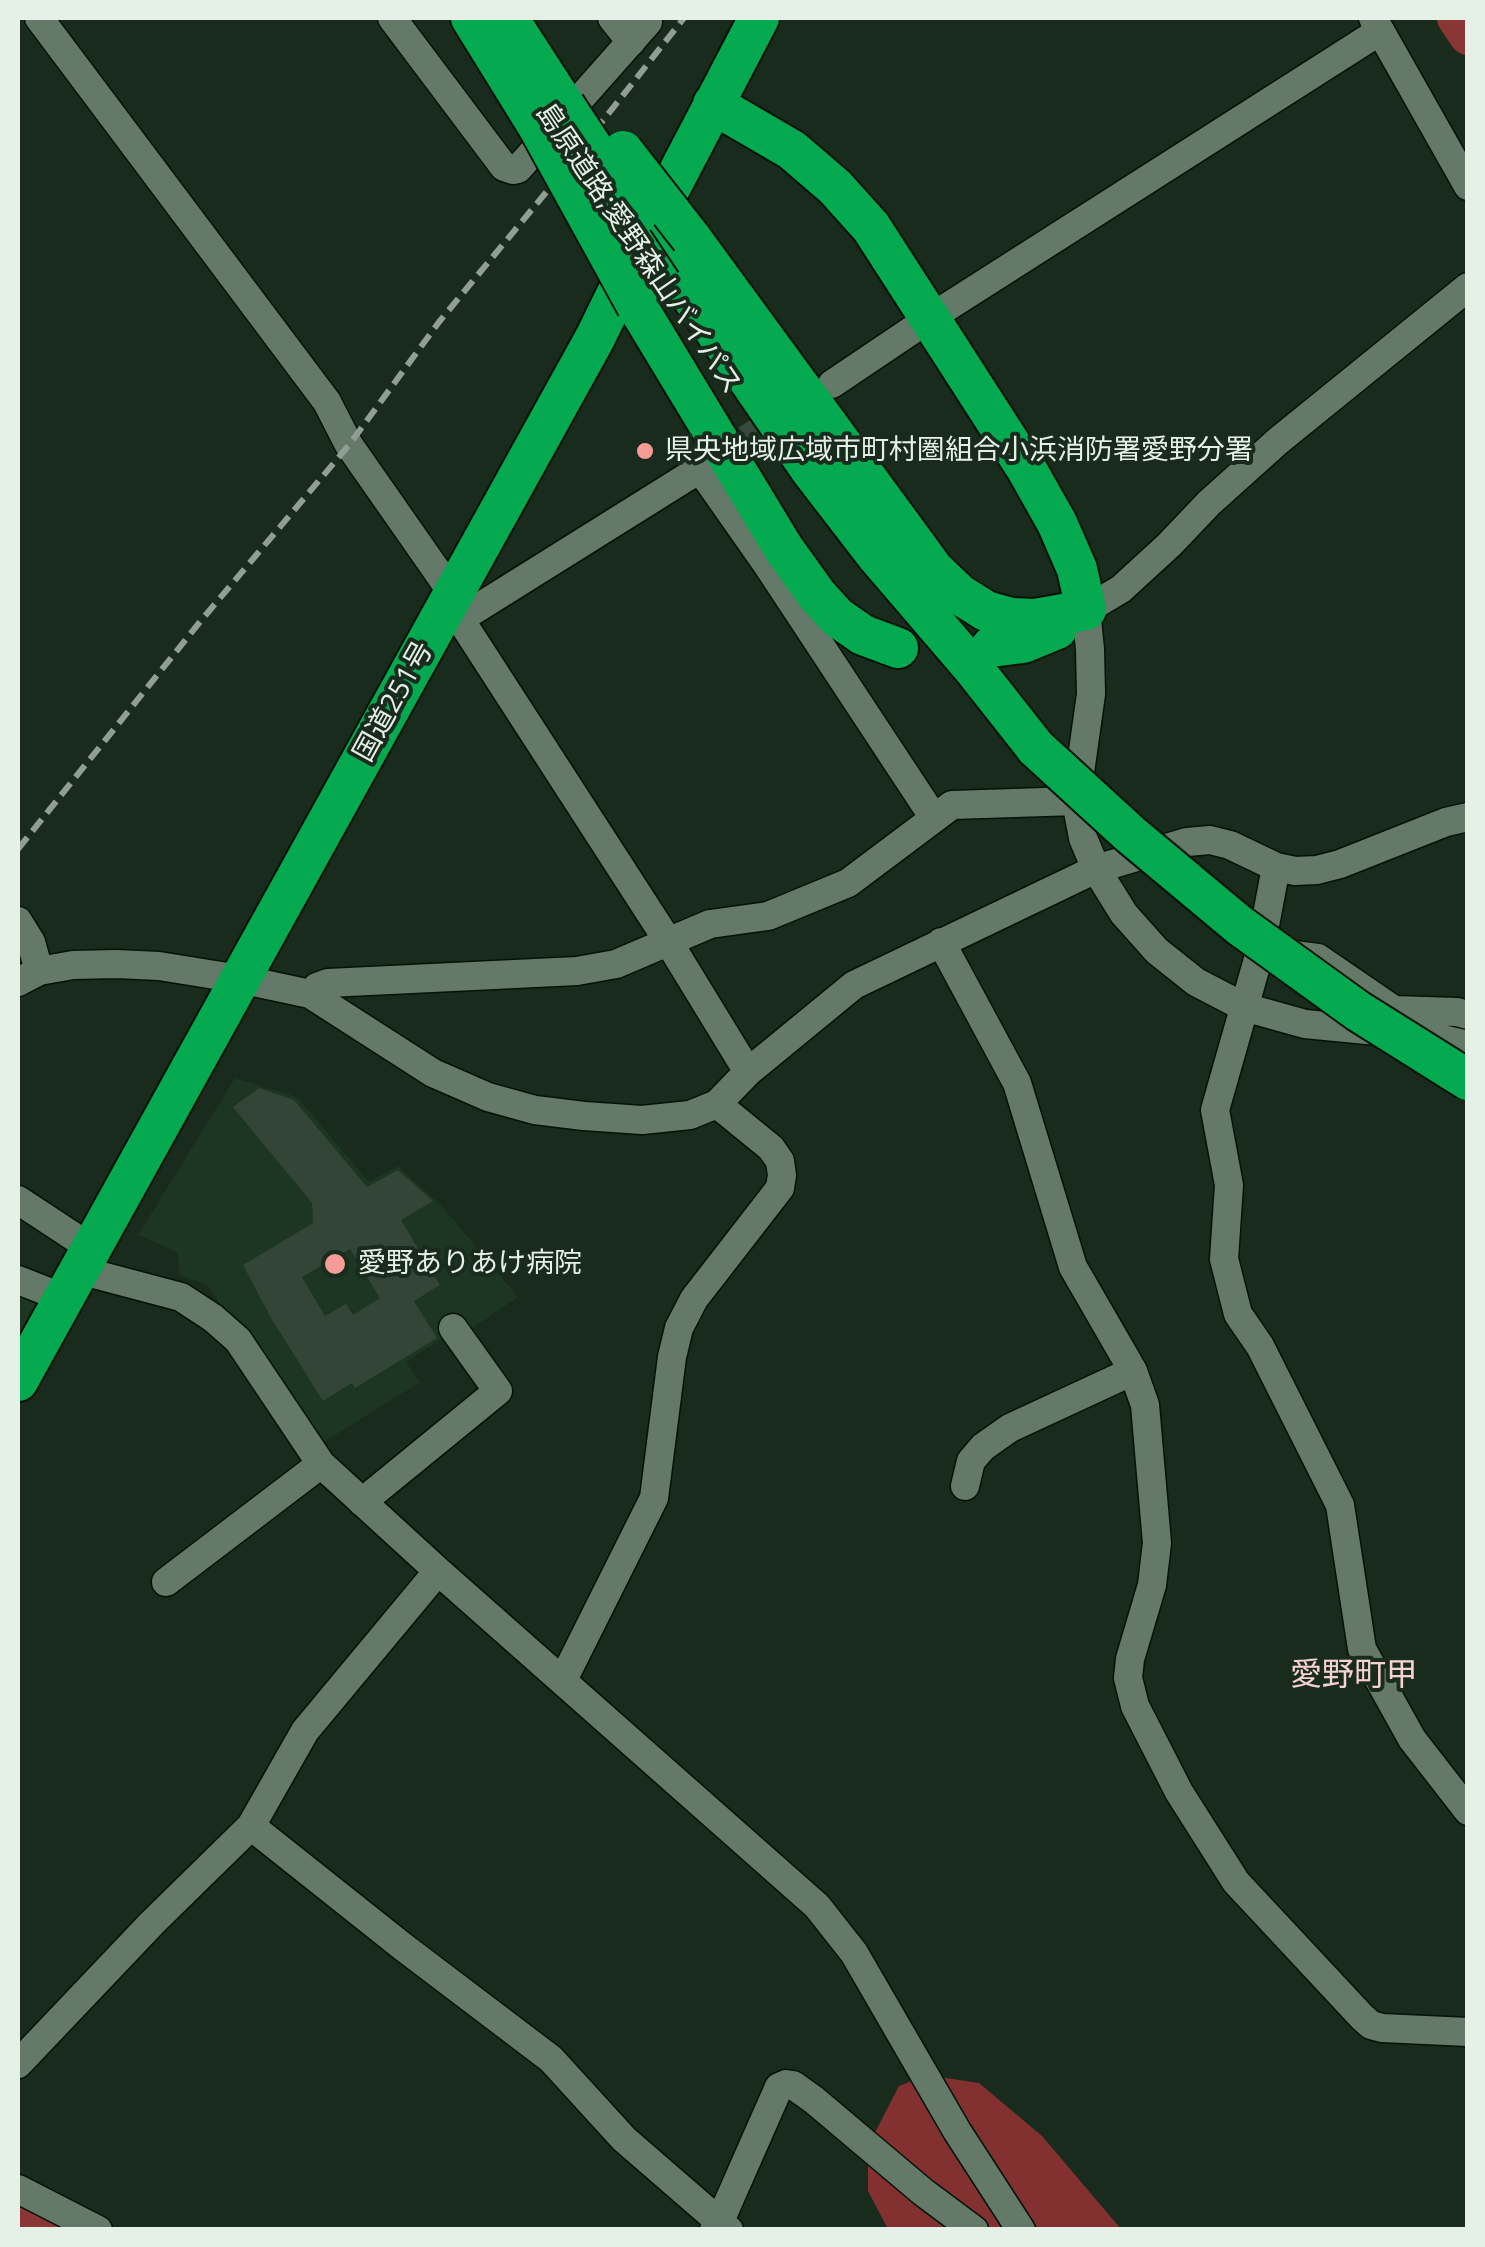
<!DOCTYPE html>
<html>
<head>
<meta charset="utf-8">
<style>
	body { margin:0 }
	#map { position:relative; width:1485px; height:2247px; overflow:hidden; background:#192b1d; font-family:"Open Sans",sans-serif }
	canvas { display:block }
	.frame { position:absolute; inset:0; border:20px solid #e5f0e7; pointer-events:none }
</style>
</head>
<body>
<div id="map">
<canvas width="1485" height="2247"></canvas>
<div class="frame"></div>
</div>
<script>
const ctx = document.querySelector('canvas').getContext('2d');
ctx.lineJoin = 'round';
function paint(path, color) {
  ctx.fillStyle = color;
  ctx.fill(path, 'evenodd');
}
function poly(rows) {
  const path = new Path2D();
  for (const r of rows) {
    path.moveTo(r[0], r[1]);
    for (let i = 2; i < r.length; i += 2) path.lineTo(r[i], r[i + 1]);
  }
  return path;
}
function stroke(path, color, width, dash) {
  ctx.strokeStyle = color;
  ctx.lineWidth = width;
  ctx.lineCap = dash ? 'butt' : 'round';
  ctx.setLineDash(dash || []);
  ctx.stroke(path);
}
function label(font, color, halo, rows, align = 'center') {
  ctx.font = font + ' "Open Sans","Noto Sans JP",sans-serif';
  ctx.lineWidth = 8;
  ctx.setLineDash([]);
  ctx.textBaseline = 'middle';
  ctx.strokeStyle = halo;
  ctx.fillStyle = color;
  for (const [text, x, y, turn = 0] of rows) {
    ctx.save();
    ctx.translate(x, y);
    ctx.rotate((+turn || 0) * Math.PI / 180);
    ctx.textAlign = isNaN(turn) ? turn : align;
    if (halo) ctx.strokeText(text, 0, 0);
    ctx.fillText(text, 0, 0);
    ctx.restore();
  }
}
paint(poly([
	[235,1078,297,1097,369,1182,398,1166,441,1205,518,1297,465,1333,460,1327,406,1362,420,1382,319,1445,207,1285,180,1275,177,1252,138,1235],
	[18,1289,47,1302,18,1352]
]), '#1d3523');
paint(poly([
	[926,2075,979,2083,1042,2136,1121,2229,888,2229,868,2191,868,2146,899,2086]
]), '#833130');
stroke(poly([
	[1456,18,1468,36],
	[18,2216,46,2230]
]), '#893635', 38);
paint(poly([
	[259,1088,294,1100,367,1187,398,1170,433,1201,401,1220,440,1285,414,1301,437,1338,355,1388,352,1383,323,1401,271,1318,243,1265,313,1223,312,1203,233,1107],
	[350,1249,380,1298,353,1315,346,1304,325,1316,302,1277]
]), '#324536');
stroke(poly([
	[711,462,788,412]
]), '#38493b', 28, [28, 14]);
const minor = poly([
	[39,18,327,402,349,445,453,594],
	[392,18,504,167,513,170,518,169,648,22],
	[612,18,631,42],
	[1373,18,1468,186],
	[1468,287,1278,441,1209,503,1169,545,1121,589,1086,610,1090,649,1091,694,1076,801,1083,838,1096,869,1124,914,1157,951,1196,982,1244,1007,1305,1024,1429,1036,1468,1045],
	[832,384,930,318,1380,31],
	[700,469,768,566,934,818],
	[445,609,460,619,668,941,748,1072],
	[460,619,711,462],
	[1276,867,1260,952,1215,1110,1229,1185,1224,1259,1238,1314,1260,1346,1340,1505,1362,1649,1412,1739,1468,1811],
	[18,921,31,942,39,971],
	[941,942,1017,1083,1073,1267,1133,1371,1145,1405,1157,1543,1152,1585,1130,1659,1128,1678,1135,1706,1179,1792,1236,1882,1362,2017,1371,2025,1382,2028,1468,2032],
	[1287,954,1318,958,1394,1010,1457,1012,1468,1015],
	[18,982,39,971,73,965,116,964,159,966,240,979,310,994,433,1073,488,1097,535,1110,584,1116,642,1120,690,1115,717,1104,748,1072,854,985,1096,869,1187,842,1210,840,1230,845,1276,867,1295,871,1317,870,1340,864,1446,822,1468,817],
	[310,994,317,987,328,983,577,971,616,964,710,924,768,916,848,883,952,805,1076,801],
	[18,1200,91,1248],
	[79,1270,181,1297,213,1318,238,1340,321,1464,438,1571,817,1906,854,1953,957,2131,1021,2230],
	[18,1280,64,1298],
	[965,1486,971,1461,983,1447,1010,1428,1133,1371],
	[362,1502,498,1391,453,1328],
	[166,1582,321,1464],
	[563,1680,654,1498,672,1357,679,1328,694,1299,780,1188,782,1175,780,1161,771,1148,717,1104],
	[251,1826,402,1946,551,2059,624,2139,729,2230],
	[18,2064,152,1923,251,1826,305,1731,438,1571],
	[18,2189,98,2230],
	[714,2230,720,2221,779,2087,786,2084,793,2085,814,2100,923,2192,974,2230]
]);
const highway = poly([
	[471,18,539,128],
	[508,18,565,106],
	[713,104,792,150,835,187,871,227,1026,468,1057,523,1077,569,1086,610],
	[691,238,934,570,959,594,986,611,1011,618,1035,619,1086,610],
	[667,261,810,469,877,556,973,668,1036,748],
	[637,306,784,549,817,595,837,617,863,635,898,648],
	[991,647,1023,643,1057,629],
	[18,1381,595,338,642,242,759,18]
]);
stroke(minor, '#041307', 31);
stroke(highway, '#041307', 44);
stroke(minor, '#647968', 28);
stroke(highway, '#05a950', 40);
stroke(poly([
	[18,849,199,623,349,445,439,322,548,190,684,18]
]), '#909e93', 6, [15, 8]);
const highwayBridge = poly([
	[565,106,637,215],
	[539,128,637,306],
	[623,151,691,238],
	[605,200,661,284],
	[1036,748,1130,834,1239,925,1358,1011,1468,1080]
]);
stroke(highwayBridge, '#041307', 44, []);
stroke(highwayBridge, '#05a950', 40);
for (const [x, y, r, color] of [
	[645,451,10,"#f59c96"],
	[335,1264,12,"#f59c96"]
]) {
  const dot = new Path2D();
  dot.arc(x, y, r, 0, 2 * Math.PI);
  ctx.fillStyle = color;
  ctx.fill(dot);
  stroke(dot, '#192b1d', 4);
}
label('28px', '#e5f0e7', '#192b1d', [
	["島原道路;愛野森山バイパス",638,249,56],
	["国道251号",394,702,-61]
]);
label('28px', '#e5f0e7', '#192b1d', [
	["県央地域広域市町村圏組合小浜消防署愛野分署",665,451],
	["愛野ありあけ病院",358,1264]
], 'left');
label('32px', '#f6d3d0', '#192b1d', [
	["愛野町甲",1354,1676]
]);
</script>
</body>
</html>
